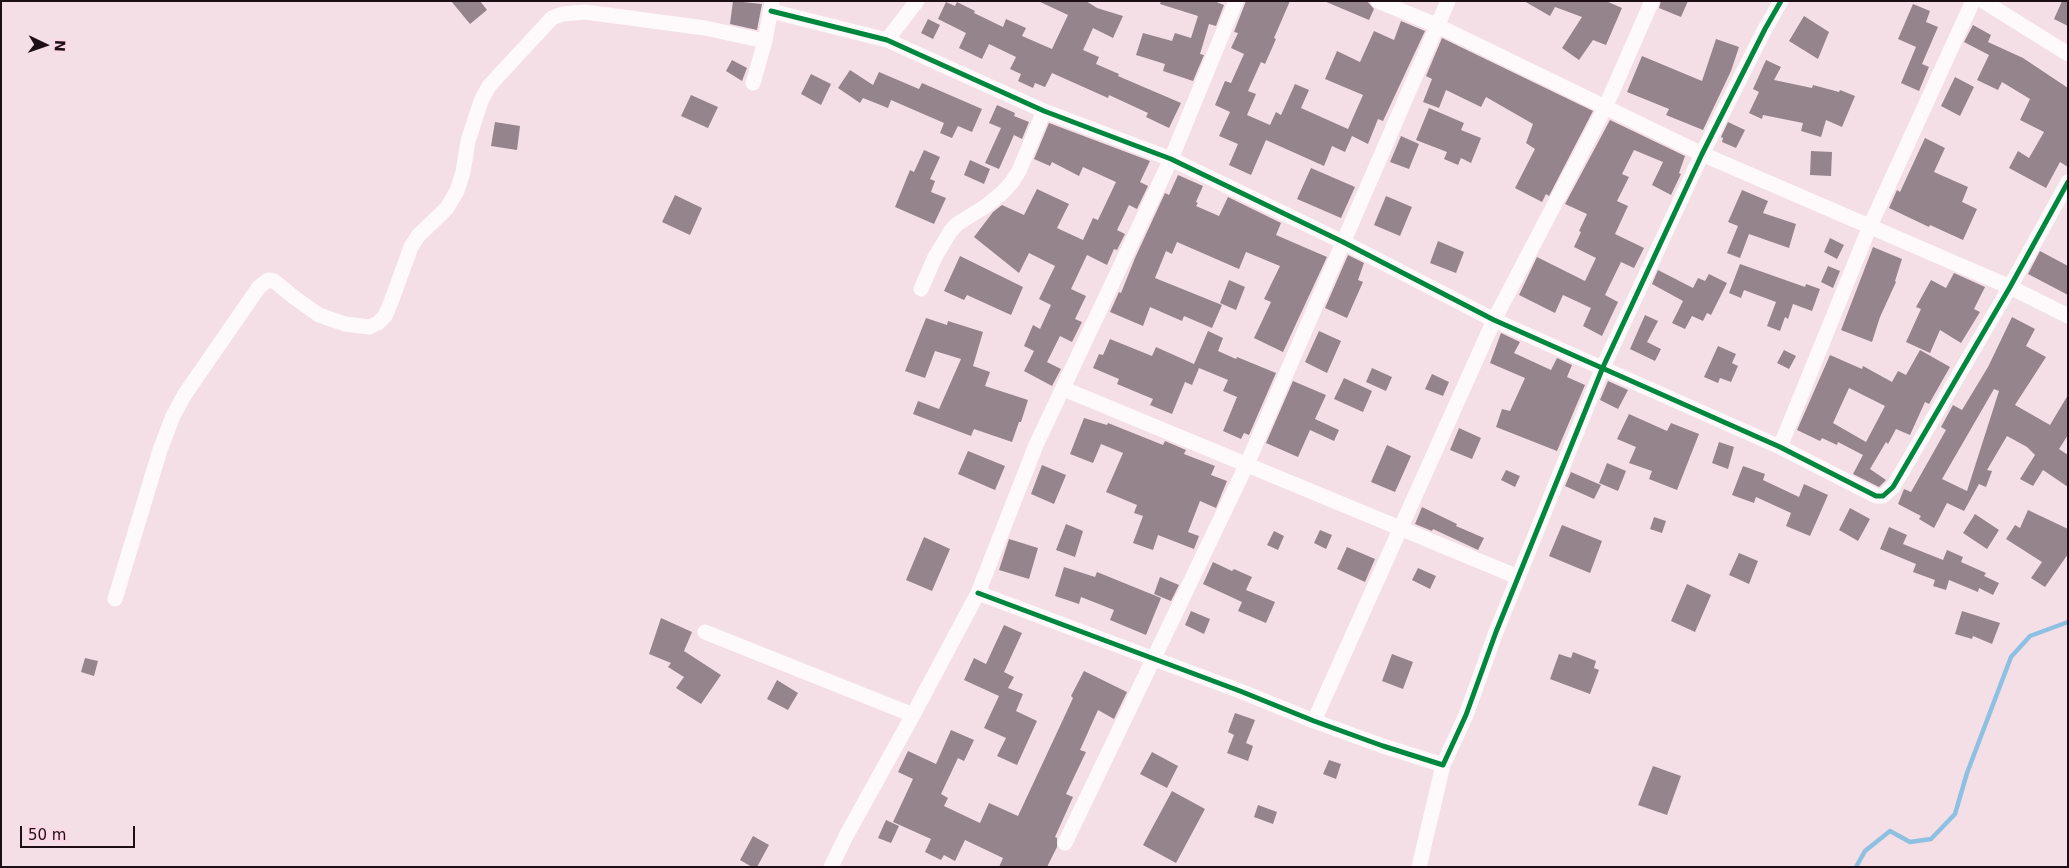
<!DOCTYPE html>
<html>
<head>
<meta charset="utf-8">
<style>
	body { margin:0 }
	#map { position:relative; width:2069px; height:868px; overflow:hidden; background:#f5dfe7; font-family:"DejaVu Sans",sans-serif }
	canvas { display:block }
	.frame { position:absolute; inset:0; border:2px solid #1e0e15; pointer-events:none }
	.north { position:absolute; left:20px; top:20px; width:50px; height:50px; -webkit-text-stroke:4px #fdd7e5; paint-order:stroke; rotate:93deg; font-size:14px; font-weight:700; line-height:20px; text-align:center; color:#1e0e15 }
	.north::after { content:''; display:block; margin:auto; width:18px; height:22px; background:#1e0e15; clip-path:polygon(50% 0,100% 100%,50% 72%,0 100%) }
	.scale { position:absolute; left:20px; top:826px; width:115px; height:22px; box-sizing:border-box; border:2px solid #1e0e15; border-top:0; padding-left:6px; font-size:15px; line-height:18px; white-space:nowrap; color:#1e0e15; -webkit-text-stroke:4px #fdd7e5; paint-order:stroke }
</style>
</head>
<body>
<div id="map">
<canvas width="2069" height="868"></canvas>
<div class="frame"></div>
<div class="north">N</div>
<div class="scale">50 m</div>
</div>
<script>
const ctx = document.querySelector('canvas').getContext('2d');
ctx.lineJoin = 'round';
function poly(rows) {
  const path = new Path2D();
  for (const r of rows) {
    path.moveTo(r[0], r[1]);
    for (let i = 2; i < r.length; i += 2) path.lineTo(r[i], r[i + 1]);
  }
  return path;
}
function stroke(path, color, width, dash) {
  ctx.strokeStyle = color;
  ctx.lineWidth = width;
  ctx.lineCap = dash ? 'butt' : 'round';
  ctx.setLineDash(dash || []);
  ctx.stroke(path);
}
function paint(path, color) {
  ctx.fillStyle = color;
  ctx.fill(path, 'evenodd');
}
stroke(poly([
	[1856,867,1865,851,1890,831,1910,842,1931,839,1955,814,1967,773,2011,657,2030,636,2068,622]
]), '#8dc0e1', 4.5);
paint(poly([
	[451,1,480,1,487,10,470,24],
	[733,1,762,4,757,30,730,24],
	[1038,1,1086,1,1097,8,1123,16,1113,38,1093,28,1083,50,1099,57,1096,64,1119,74,1118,76,1181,103,1169,128,1146,117,1148,113,1109,95,1108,98,1052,73,1045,87,1035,83,1033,88,1018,81,1021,74,1010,69,1016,57,989,44,982,59,959,48,966,33,938,19,946,2,955,6,957,2,975,11,974,13,1003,27,1006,19,1026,28,1022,36,1052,49,1068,15],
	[1161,1,1214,1,1224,5,1216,26,1209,24,1200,54,1204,55,1193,81,1163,71,1165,64,1136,55,1143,33,1172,41,1175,33,1191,38,1198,16,1160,4],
	[1246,1,1290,1,1274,38,1276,39,1265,64,1261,62,1248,91,1256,94,1247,115,1270,125,1276,112,1281,115,1295,84,1309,90,1301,108,1348,129,1363,95,1325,79,1337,51,1360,62,1374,31,1394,40,1401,21,1425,31,1383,121,1378,119,1368,144,1352,136,1345,152,1332,146,1324,166,1266,140,1251,175,1229,165,1238,144,1219,136,1230,112,1215,105,1225,81,1231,83,1244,54,1231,48,1238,33,1234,32],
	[1324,1,1367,1,1374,9,1369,20],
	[1524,1,1606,1,1622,8,1606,45,1593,40,1579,60,1562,48,1582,17,1555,7,1550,16],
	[1661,1,1688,1,1681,17,1659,8],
	[2062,1,2068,1,2068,26,2054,19],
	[1913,4,1930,11,1926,22,1938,27,1922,64,1929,67,1919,91,1901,83,1916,47,1898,39],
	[1804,16,1829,32,1818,59,1789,41],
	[928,19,940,25,933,39,921,33],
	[1973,25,1991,35,1988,42,2023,58,2068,88,2068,167,2060,162,2046,188,2009,168,2018,151,2029,158,2044,132,2020,120,2030,99,2002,82,1998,90,1977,80,1989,55,1964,42],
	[1442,38,1593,111,1549,196,1546,194,1542,202,1515,188,1535,149,1526,143,1533,124,1486,97,1481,107,1446,90,1439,108,1423,102,1432,79,1426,76],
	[1716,39,1739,47,1731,71,1703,130,1666,115,1669,109,1627,92,1642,56,1702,81],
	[732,60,747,68,742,81,726,71],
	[1766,60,1781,67,1774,80,1812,88,1813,85,1839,92,1840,90,1855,96,1842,127,1826,120,1821,137,1801,131,1803,123,1763,115,1762,119,1749,113,1759,92,1753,89],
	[850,70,873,85,879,72,919,89,922,83,982,109,972,132,958,126,952,138,940,133,944,123,891,100,888,108,863,98,860,103,838,88],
	[811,74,831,84,821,105,801,94],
	[1955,77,1974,87,1960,116,1941,106],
	[691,95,718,107,708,128,681,116],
	[997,105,1015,113,1014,116,1029,122,1022,139,1014,135,999,169,985,163,1001,128,989,123],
	[1429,108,1464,123,1461,130,1481,138,1471,163,1461,158,1458,165,1444,159,1447,152,1416,140],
	[1610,120,1685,156,1679,173,1681,174,1671,195,1652,185,1663,162,1634,150,1622,174,1629,177,1617,201,1628,206,1615,234,1644,248,1634,268,1621,262,1605,295,1618,302,1602,336,1583,326,1591,308,1563,295,1555,313,1519,295,1537,257,1585,281,1596,258,1574,247,1581,232,1579,231,1587,214,1565,204],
	[495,122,520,126,517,150,491,146],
	[1728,122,1745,130,1736,148,1722,142,1723,138,1721,137],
	[1049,123,1150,161,1140,182,1148,186,1137,209,1129,205,1117,230,1125,234,1117,250,1114,249,1107,265,1087,255,1071,289,1086,296,1075,319,1082,322,1072,342,1060,336,1047,362,1061,369,1052,386,1024,371,1034,351,1024,346,1033,325,1040,329,1051,305,1039,299,1055,266,1029,253,1019,273,974,237,993,212,1002,205,1024,215,1037,189,1069,204,1057,228,1083,240,1093,218,1098,220,1116,182,1083,167,1079,176,1052,162,1050,166,1034,159],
	[1401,136,1419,144,1409,169,1390,162],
	[1925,138,1945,148,1934,172,1968,187,1962,202,1977,209,1963,240,1930,225,1929,227,1889,208,1897,190,1900,192],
	[924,150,940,157,930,179,935,181,931,192,946,198,934,224,895,207,910,170,914,172],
	[1811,151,1832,152,1831,176,1810,175],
	[970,160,990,169,984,184,964,175],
	[1311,168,1355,187,1341,218,1297,199],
	[1178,175,1203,186,1196,202,1198,203,1196,206,1219,216,1228,197,1281,223,1276,235,1327,257,1283,352,1254,338,1271,302,1264,299,1280,266,1246,252,1239,269,1177,242,1172,254,1166,251,1155,278,1222,305,1212,328,1184,316,1182,321,1150,307,1143,326,1110,312,1119,292,1121,293,1135,258,1165,193,1169,195],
	[1742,190,1768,201,1763,213,1796,224,1789,248,1749,234,1740,258,1727,253,1738,226,1728,222],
	[675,195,702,208,690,235,662,222],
	[1386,196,1412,207,1400,236,1374,225],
	[1830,238,1844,245,1837,259,1824,252],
	[1438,241,1464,252,1456,273,1430,263],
	[1873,247,1902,259,1895,281,1896,282,1880,317,1872,342,1841,330],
	[2040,251,2068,266,2068,295,2028,274],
	[1348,255,1364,263,1358,280,1363,282,1347,318,1325,308],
	[960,256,1023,287,1011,315,967,295,964,300,944,291],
	[1740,264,1805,287,1806,284,1820,289,1812,311,1793,304,1788,319,1785,317,1780,331,1767,326,1776,302,1744,290,1741,298,1729,293],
	[1828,266,1840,271,1833,288,1821,282],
	[1658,270,1693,288,1698,278,1705,281,1709,274,1727,283,1711,315,1707,313,1703,321,1692,316,1685,329,1672,323,1683,301,1652,284],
	[1954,273,1985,287,1974,309,1980,312,1961,343,1940,330,1930,353,1906,342,1921,309,1916,307,1931,280,1946,288],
	[1229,280,1245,287,1236,310,1220,303],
	[1645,315,1658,321,1647,342,1661,349,1655,361,1630,349],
	[2012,317,2035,329,2026,346,2046,357,2015,405,2050,425,2068,395,2068,435,2059,449,2068,455,2068,487,2043,470,2033,486,2020,479,2035,455,2027,447,2007,436,1987,470,1992,471,1986,487,1979,484,1964,511,1947,503,1934,528,1919,519,1921,516,1898,504,1904,489,1911,492,1946,430,1941,427,1953,405,1962,410,1988,367],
	[1994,389,1999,391,1967,491,1942,479],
	[926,318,947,325,948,321,983,332,973,366,990,372,985,386,1028,400,1021,422,1019,422,1012,442,974,429,971,436,913,414,918,401,939,409,961,359,935,351,925,378,905,371],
	[1208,331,1223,338,1218,351,1236,359,1237,357,1276,373,1249,435,1244,433,1241,439,1223,431,1237,397,1223,391,1228,380,1199,368,1192,385,1185,382,1172,414,1150,405,1153,399,1117,384,1119,379,1093,368,1099,354,1103,355,1110,339,1152,356,1156,347,1194,364],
	[1319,331,1341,341,1327,373,1305,362],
	[1501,333,1520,342,1514,353,1551,370,1557,358,1572,365,1567,377,1585,385,1557,451,1496,427,1502,409,1510,411,1525,378,1490,363],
	[1718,346,1736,354,1732,363,1738,366,1731,382,1720,378,1718,383,1704,377],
	[1784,350,1796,356,1789,369,1777,363],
	[1920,350,1950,367,1929,404,1925,402,1910,435,1896,429,1888,444,1886,442,1870,469,1886,480,1879,487,1853,474,1863,455,1838,442,1837,445,1822,438,1820,441,1797,430,1830,355,1862,369,1863,366,1892,382,1898,371,1906,375],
	[1849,388,1885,406,1866,442,1833,423],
	[1372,368,1392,377,1386,391,1366,382],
	[1432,374,1449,382,1443,396,1425,389],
	[1344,378,1372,391,1363,412,1334,399],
	[1293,381,1326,395,1315,419,1339,430,1334,441,1310,430,1298,457,1266,443],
	[1608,381,1628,390,1618,409,1600,400],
	[1629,414,1667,431,1671,423,1699,434,1677,490,1649,479,1652,471,1629,463,1636,447,1617,439],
	[1084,418,1107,425,1108,423,1163,445,1165,441,1186,450,1184,454,1215,466,1211,475,1227,481,1216,508,1200,501,1188,532,1199,536,1194,549,1158,535,1153,550,1133,543,1143,516,1134,513,1137,505,1106,492,1123,453,1101,444,1093,463,1070,454],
	[1459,428,1481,438,1472,459,1450,450],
	[1719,442,1734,447,1728,469,1712,463],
	[1387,445,1411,456,1395,492,1371,482],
	[968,451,1005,466,995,490,958,474],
	[1607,463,1626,471,1618,491,1599,483],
	[1042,465,1066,475,1054,504,1031,494],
	[1743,466,1765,474,1763,480,1799,497,1804,484,1828,495,1810,536,1786,526,1791,513,1756,497,1754,503,1732,495],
	[1506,470,1520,476,1515,487,1501,480],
	[1571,472,1601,485,1594,499,1565,486],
	[1422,507,1457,524,1456,526,1484,538,1478,550,1433,529,1432,531,1415,524],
	[1850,508,1870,519,1858,541,1839,530],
	[2028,510,2068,529,2068,554,2045,587,2031,578,2042,562,2006,539,2015,525,2020,528],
	[1975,514,1999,530,1987,549,1963,533],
	[1654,517,1666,521,1662,533,1650,529],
	[1066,524,1083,531,1075,557,1056,550],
	[1562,525,1602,541,1590,573,1549,556],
	[1889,527,1907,535,1903,544,1943,560,1947,550,1963,557,1961,562,1986,573,1984,576,1999,583,1993,595,1979,588,1978,592,1949,580,1946,590,1933,586,1935,580,1913,572,1916,564,1880,549],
	[1320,530,1332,535,1326,549,1314,543],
	[1274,531,1284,536,1278,550,1267,545],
	[924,537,950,549,932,591,906,580],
	[1009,539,1038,548,1029,579,999,570],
	[1347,547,1375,559,1365,582,1337,569],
	[1739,553,1758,561,1749,584,1729,575],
	[1213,562,1232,571,1234,569,1252,577,1246,590,1275,602,1266,623,1238,611,1242,602,1203,584],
	[1064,567,1095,577,1097,572,1161,598,1146,635,1110,620,1114,610,1081,597,1079,604,1055,596],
	[1418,568,1436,576,1430,589,1412,580],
	[1160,577,1179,585,1171,601,1154,594],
	[1687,584,1711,595,1695,632,1671,621],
	[1191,611,1210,619,1204,634,1185,625],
	[1962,611,2000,623,1992,644,1973,636,1972,639,1955,634],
	[661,618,692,632,684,651,721,675,701,704,676,688,684,677,668,667,671,663,649,654],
	[1004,625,1022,633,1004,672,1014,677,1008,688,1023,694,1016,711,1037,721,1017,765,997,756,1006,738,984,728,999,696,964,680,974,658,986,664],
	[1573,652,1596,661,1594,668,1599,670,1590,694,1550,679,1559,654,1571,658],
	[1392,654,1413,662,1403,689,1382,681],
	[85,658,98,661,94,676,81,672],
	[1084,671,1127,692,1114,719,1098,710,1080,750,1086,752,1066,794,1073,797,1055,837,1057,838,1057,847,1047,867,999,867,1003,858,965,840,955,861,944,855,941,860,925,852,931,839,893,822,913,779,898,772,908,751,936,764,951,730,974,740,964,761,958,758,941,794,948,798,944,806,980,823,989,803,1018,816,1060,726,1073,698,1071,696],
	[777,680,798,693,788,710,767,699],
	[1235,713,1255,720,1246,743,1253,746,1248,761,1227,753,1234,735,1228,732],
	[1152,752,1178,766,1167,788,1140,774],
	[1329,760,1341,764,1336,779,1323,774],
	[1653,766,1681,776,1667,815,1638,805],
	[1172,791,1205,809,1176,863,1143,845],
	[1258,805,1277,812,1273,824,1254,817],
	[886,820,899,826,891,843,878,838],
	[753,836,769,845,757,867,752,867,740,860]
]), '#95848b');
stroke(poly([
	[1378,1,1436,25,1702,154,2010,287,2068,316],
	[1983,1,2068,54],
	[771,11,887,40,1044,111,1171,159,1343,242,1494,320,1780,447,1876,496,1883,496,1893,487,2010,287,2068,182],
	[887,40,917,1],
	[753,83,765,41,772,2],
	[921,289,935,257,950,232,957,224,986,206,1003,192,1012,182,1019,171,1044,111],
	[1064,389,1518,577],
	[1780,447,1870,226,1973,1],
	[978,593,1240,691,1314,721,1383,746,1443,765,1466,715,1496,632,1603,367,1702,154,1765,29,1781,1],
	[115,599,160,450,173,416,185,394,259,287,268,280,274,281,295,298,319,315,345,324,369,327,378,323,385,316,391,302,411,247,418,236,447,208,457,191,463,172,468,141,481,101,489,86,552,18,563,14,585,12,705,28,765,41],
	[705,632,913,715],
	[1314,721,1494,320,1605,108,1652,1],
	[1065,843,1247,464,1448,1],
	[831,867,846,836,913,715,978,593,1036,445,1171,159,1236,1],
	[1419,867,1443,765]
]), '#fefafb', 15);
stroke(poly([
	[771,11,887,40,1044,111,1171,159,1343,242,1494,320,1780,447,1876,496,1883,496,1893,487,2010,287,2068,182],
	[978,593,1240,691,1314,721,1383,746,1443,765,1466,715,1496,632,1603,367,1702,154,1765,29,1781,1]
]), '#00873e', 5);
</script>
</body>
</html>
